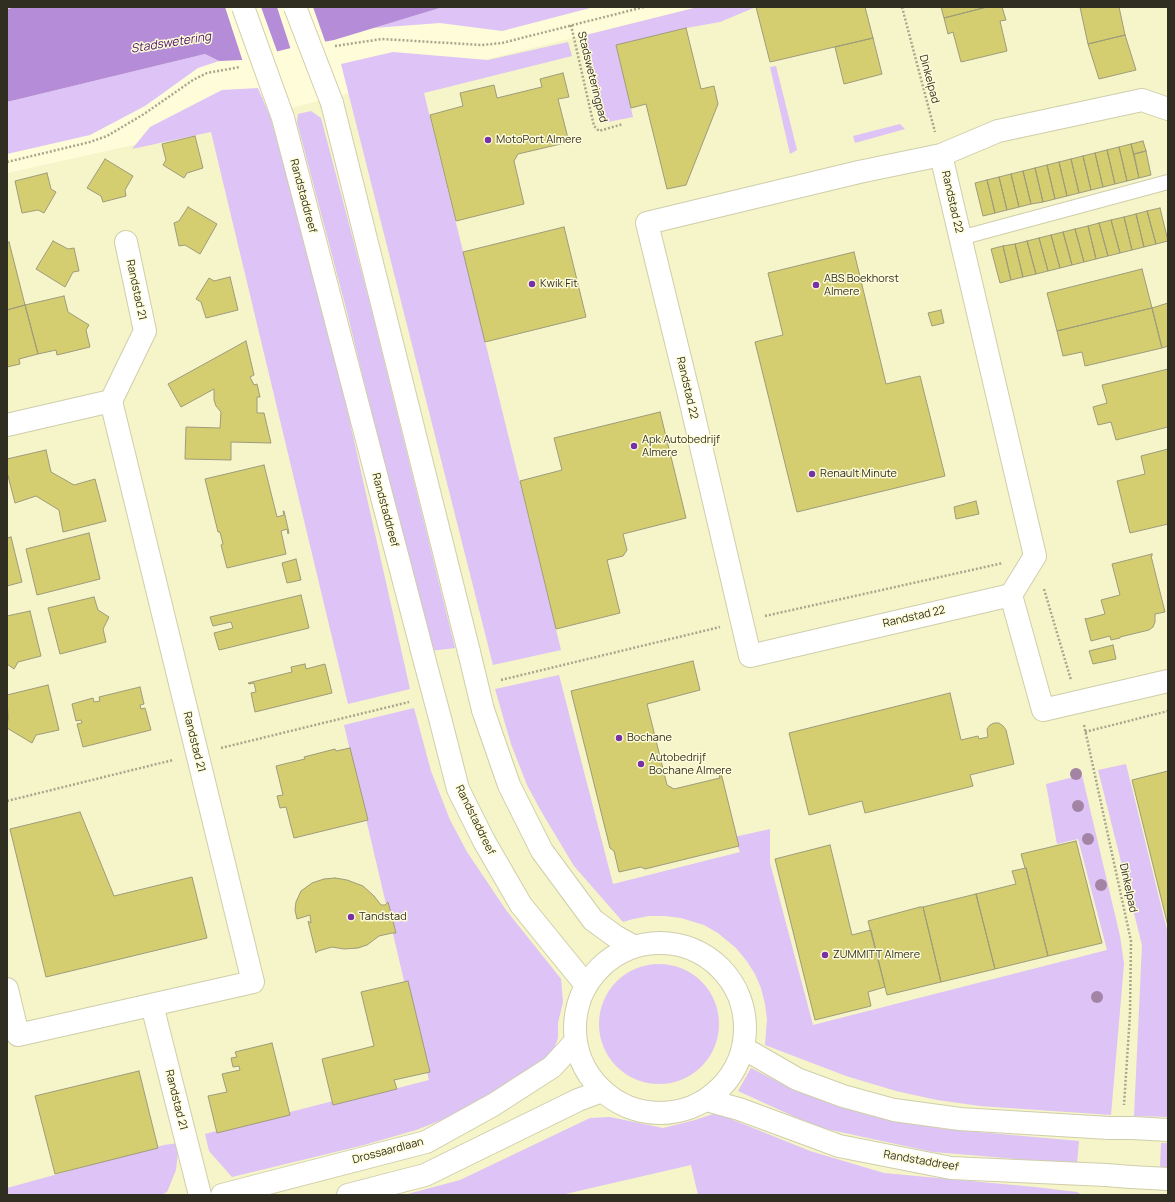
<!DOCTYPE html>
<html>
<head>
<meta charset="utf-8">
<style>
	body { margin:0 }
	#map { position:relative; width:1175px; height:1202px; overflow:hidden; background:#fefcd9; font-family:Manrope,sans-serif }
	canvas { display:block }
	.frame { position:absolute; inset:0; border:8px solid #2f2e21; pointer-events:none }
</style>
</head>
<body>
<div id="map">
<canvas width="1175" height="1202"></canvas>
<div class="frame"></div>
</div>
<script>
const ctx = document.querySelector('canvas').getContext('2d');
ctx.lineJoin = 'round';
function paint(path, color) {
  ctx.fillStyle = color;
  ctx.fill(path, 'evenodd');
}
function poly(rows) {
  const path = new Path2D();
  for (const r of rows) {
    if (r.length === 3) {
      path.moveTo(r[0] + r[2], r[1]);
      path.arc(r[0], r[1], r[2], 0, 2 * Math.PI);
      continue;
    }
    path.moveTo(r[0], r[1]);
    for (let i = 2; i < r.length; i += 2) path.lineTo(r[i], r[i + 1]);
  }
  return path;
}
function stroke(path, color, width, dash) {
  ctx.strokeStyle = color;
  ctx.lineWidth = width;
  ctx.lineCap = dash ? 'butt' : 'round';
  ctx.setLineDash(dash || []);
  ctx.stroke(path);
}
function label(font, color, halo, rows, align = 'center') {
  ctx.font = font + ' Manrope,sans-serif';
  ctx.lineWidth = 3;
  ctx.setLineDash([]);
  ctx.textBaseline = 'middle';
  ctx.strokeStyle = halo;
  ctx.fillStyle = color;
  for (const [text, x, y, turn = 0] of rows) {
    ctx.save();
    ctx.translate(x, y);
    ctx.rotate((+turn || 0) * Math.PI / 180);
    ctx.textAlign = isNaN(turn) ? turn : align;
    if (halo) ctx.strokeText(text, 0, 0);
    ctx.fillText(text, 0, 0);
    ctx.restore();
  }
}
paint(poly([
	[698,7,1168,7,1168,1195,7,1195,7,173,210,128]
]), '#f6f4c9');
paint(poly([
	[443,7,594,7,502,31,440,23,373,28],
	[698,7,756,7,720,22,686,28,616,45,633,117,603,123,582,36],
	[568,42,572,56,424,93,561,650,493,665,341,64,393,52,488,60],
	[205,54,219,61,198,68,145,106,90,135,7,154,7,102],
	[776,66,797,150,790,154,770,67],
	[258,88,270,116,302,232,344,396,410,689,348,704,211,132,132,149,150,127,222,90],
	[311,111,321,118,369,300,455,648,430,651,347,312,297,122,298,114],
	[900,124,905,129,855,143,853,136],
	[559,675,613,884,740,852,734,837,770,829,770,863,813,1025,1107,950,1078,839,1057,844,1046,784,1082,775,1120,936,1124,964,1111,1115,980,1106,937,1100,896,1091,846,1076,765,1045,767,1019,765,1004,761,988,755,974,746,960,736,948,718,933,704,925,681,918,665,916,649,916,633,919,623,922,574,866,541,811,527,785,511,744,495,689],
	[414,708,431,771,450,820,467,852,506,910,561,979,563,1002,558,1023,558,1038,554,1049,535,1069,452,1116,416,1130,364,1145,232,1177,209,1151,205,1134,333,1101,336,1104,429,1080,405,985,344,725],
	[1126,764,1168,934,1168,1117,1134,1116,1142,945,1098,770],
	[659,1024,60],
	[751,1068,786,1086,867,1115,944,1129,1079,1141,1077,1164,933,1152,817,1127,738,1091],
	[716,1113,810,1151,884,1173,1035,1187,1077,1192,1082,1195,698,1195,691,1165,561,1195,404,1195,460,1180,590,1118,610,1117,663,1128,695,1120],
	[179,1143,176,1170,167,1192,161,1195,7,1195,7,1188,164,1145],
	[1161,1143,1168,1143,1168,1167,1160,1167]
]), '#ddc3f6');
paint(poly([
	[16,7,443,7,334,40,291,48,242,60,219,61,205,54,7,102,7,9]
]), '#b58cd8');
paint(poly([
	[225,7,261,7,278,54,243,62],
	[277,7,313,7,326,44,291,50]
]), '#fefcd9');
const building = poly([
	[756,7,865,7,873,38,770,62,756,7],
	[941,7,987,7,944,18,941,7],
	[987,7,1002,7,1006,20,1000,21,1007,51,961,62,953,32,948,34,944,18,987,7],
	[1080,7,1119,7,1125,35,1088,44,1080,7],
	[686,28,701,89,714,86,718,104,686,185,667,189,646,104,631,108,616,45,686,28],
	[1125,35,1136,70,1099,79,1088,44,1125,35],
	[873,38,882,74,844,84,835,47,873,38],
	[563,73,569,97,558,99,569,142,518,154,514,161,524,204,456,221,430,115,463,106,460,93,494,85,497,98,542,87,540,79,563,73],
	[195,136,203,168,187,173,184,178,163,165,166,160,162,144,195,136],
	[1143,141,1146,151,1134,154,1131,144,1143,141],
	[1131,144,1139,178,1127,181,1119,147,1131,144],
	[1119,147,1127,181,1115,184,1107,150,1119,147],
	[1107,150,1115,184,1103,187,1095,153,1107,150],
	[1146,151,1151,175,1139,178,1134,154,1146,151],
	[1095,153,1103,187,1091,190,1083,156,1095,153],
	[1083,156,1091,190,1079,193,1071,159,1083,156],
	[105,159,133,176,125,190,126,196,103,202,101,196,87,188,105,159],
	[1071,159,1079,193,1067,196,1059,162,1071,159],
	[1059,162,1067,196,1055,199,1047,165,1059,162],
	[1047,165,1055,199,1043,202,1035,168,1047,165],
	[1035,168,1043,202,1031,204,1023,171,1035,168],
	[1023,171,1031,204,1019,207,1011,174,1023,171],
	[47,173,51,189,56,192,44,213,38,210,22,213,15,181,47,173],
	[1011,174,1019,207,1007,210,999,177,1011,174],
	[999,177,1007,210,995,213,987,180,999,177],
	[987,180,995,213,983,216,975,183,987,180],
	[188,207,217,224,200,254,185,245,179,246,174,223,179,221,188,207],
	[1160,208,1168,241,1156,244,1147,211,1160,208],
	[1147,211,1156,244,1144,247,1136,214,1147,211],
	[1136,214,1144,247,1132,250,1124,217,1136,214],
	[1124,217,1132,250,1120,253,1111,220,1124,217],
	[1111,220,1120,253,1108,256,1099,223,1111,220],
	[1099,223,1108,256,1096,259,1088,226,1099,223],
	[1088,226,1096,259,1084,262,1075,229,1088,226],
	[564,227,586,317,485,342,463,252,564,227],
	[1075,229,1084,262,1072,265,1063,232,1075,229],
	[1063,232,1072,265,1060,268,1051,235,1063,232],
	[1051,235,1060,268,1048,271,1039,238,1051,235],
	[1039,238,1048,271,1036,274,1027,241,1039,238],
	[53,241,68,249,74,248,79,271,73,272,65,287,36,269,53,241],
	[1027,241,1036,274,1023,277,1015,244,1027,241],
	[9,242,25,305,7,310,7,243,9,242],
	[1015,244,1023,277,1011,280,1003,246,1015,244],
	[1003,246,1011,280,1000,283,991,249,1003,246],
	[854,252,886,384,920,376,945,476,797,512,755,342,783,335,768,273,854,252],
	[1142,269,1152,308,1057,331,1047,293,1142,269],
	[230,277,238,310,206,318,201,302,196,299,209,278,214,281,230,277],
	[64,296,68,312,89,325,86,330,90,347,57,355,56,350,38,354,25,305,64,296],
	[1168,303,1168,346,1162,348,1152,308,1168,303],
	[25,305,38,354,19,359,20,364,7,367,7,310,25,305],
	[1152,308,1162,348,1085,366,1082,352,1063,356,1057,331,1152,308],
	[941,310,944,323,932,326,928,313,941,310],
	[246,341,254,375,250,377,254,385,257,384,260,397,257,397,257,413,264,413,271,443,231,442,231,460,185,459,186,427,220,428,221,412,216,406,214,400,214,389,181,407,168,384,246,341],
	[1168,369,1168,427,1116,440,1111,422,1098,425,1093,407,1107,403,1102,385,1168,369],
	[660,412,686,518,623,534,627,550,623,556,607,560,620,613,556,629,520,481,562,470,554,438,660,412],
	[1168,449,1168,524,1130,533,1117,481,1145,474,1141,456,1168,449],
	[46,450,51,472,74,485,95,479,106,521,63,532,59,510,36,496,15,503,7,472,7,459,46,450],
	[264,465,277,517,284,515,283,511,284,511,289,533,288,534,287,529,281,531,286,554,227,568,221,545,223,544,220,532,218,532,205,479,264,465],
	[976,501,979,514,956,519,954,507,976,501],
	[89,533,100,579,37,595,26,549,89,533],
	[11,537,22,582,7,586,7,538,11,537],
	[1152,554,1152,556,1151,556,1165,612,1155,614,1155,622,1153,627,1149,630,1120,637,1120,638,1111,640,1110,636,1091,641,1085,618,1086,619,1105,614,1101,600,1120,595,1112,564,1152,554],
	[296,559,301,580,287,583,282,563,296,559],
	[301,595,309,628,219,650,214,633,233,628,231,622,213,626,210,617,301,595],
	[94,597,98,610,109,617,103,629,106,642,60,654,48,608,94,597],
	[30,611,41,656,18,662,14,669,7,664,7,616,30,611],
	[1113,645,1116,659,1093,664,1089,651,1113,645],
	[693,661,700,690,647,704,667,785,674,789,720,778,719,774,721,773,739,846,645,869,641,867,619,872,614,851,610,848,571,691,693,661],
	[305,664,306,669,325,664,332,693,255,712,251,693,256,692,254,683,249,684,248,683,292,672,291,667,305,664],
	[48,685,59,730,36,735,32,743,7,728,8,718,7,695,48,685],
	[140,687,144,704,140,705,141,709,145,708,151,730,83,747,77,724,82,723,81,720,76,721,72,704,93,698,94,702,100,701,99,697,140,687],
	[950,693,961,740,978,736,979,739,988,737,987,729,990,725,994,723,999,723,1003,726,1006,730,1014,764,970,775,973,786,865,813,862,801,809,815,789,733,950,693],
	[350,748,368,820,294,838,286,807,280,808,277,796,283,795,276,766,305,759,304,757,335,749,336,751,350,748],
	[1168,771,1168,926,1132,780,1168,771],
	[80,812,114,896,192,877,207,938,46,977,10,829,80,812],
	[1076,841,1102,943,1048,956,1026,868,1025,868,1021,854,1076,841],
	[830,845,852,935,871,930,885,987,868,992,871,1006,815,1020,775,859,830,845],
	[1026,868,1048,956,995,969,976,894,1016,884,1012,871,1026,868],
	[335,878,347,880,363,886,374,896,381,905,385,905,388,902,396,933,392,933,379,936,367,945,358,948,344,949,332,947,318,951,316,953,308,921,311,923,310,915,297,919,295,910,296,902,301,891,312,883,324,879,335,878],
	[976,894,995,969,941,982,923,907,976,894],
	[920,907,923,907,941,982,887,995,868,921,920,907],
	[408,981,430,1072,394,1080,397,1089,333,1105,322,1059,374,1046,361,992,408,981],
	[272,1043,290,1115,217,1133,208,1096,227,1092,222,1074,240,1070,239,1066,233,1067,231,1058,237,1057,235,1052,272,1043],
	[139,1071,158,1148,55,1174,35,1096,139,1071]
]);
paint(building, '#d4ce71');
stroke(building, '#9e9c7b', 1);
const service = poly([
	[960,238,1168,182]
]);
const minor = poly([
	[1168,109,1142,100,998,131,941,155,859,172,647,223,689,395,750,656,1011,595,1043,710,1168,681],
	[941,155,1035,556,1011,595],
	[7,425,111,401,145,331,126,242],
	[7,989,18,1035,253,982,111,401],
	[152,1005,200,1195]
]);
const secondary = poly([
	[332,103,469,652],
	[283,118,425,662],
	[483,710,509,785,542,851,593,920,615,936,633,946],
	[441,722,458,789,484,841,521,905,586,985],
	[660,1028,85],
	[745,1049,797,1079,843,1096,894,1110,960,1119,1109,1128],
	[706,1100,739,1109,839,1146,951,1168,1106,1175],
	[1133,1128,1168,1130],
	[1131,1177,1168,1179],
	[222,1195,426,1142,493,1105,552,1067,575,1042],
	[348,1195,425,1175,578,1100,602,1091]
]);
stroke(service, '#cfceab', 16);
stroke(minor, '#cfceab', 24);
stroke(secondary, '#cfceab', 24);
stroke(poly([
	[902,7,935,132],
	[571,25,594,126,599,131,623,124],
	[335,46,382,39,482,45,502,43,644,7],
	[7,162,90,142,107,136,144,114,193,80,207,73,240,67],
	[1044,589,1071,680],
	[765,616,1003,563],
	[501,680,720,627],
	[1084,725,1131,941,1130,1014,1124,1105],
	[1085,732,1168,711],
	[221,748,409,702],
	[7,801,173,760]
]), '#a8a68c', 2.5, [2, 2]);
stroke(service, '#fff', 14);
stroke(minor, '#fff', 22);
stroke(secondary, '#fff', 22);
const secondaryBridge = poly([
	[243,7,283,118],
	[295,7,332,103],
	[469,652,483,710],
	[425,662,441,722],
	[1109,1128,1133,1128],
	[1106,1175,1131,1177]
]);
stroke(secondaryBridge, '#cfceab', 24, []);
stroke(secondaryBridge, '#fff', 22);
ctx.fillStyle = '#a384a5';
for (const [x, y] of [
	[1076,774],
	[1078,806],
	[1088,839],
	[1101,885],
	[1097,997]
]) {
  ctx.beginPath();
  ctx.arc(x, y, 6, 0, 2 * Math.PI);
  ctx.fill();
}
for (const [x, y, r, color] of [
	[488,140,4,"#7731a5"],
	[532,284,4,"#7731a5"],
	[816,285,4,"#7731a5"],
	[634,446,4,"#7731a5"],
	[812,474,4,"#7731a5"],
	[619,738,4,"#7731a5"],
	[641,764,4,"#7731a5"],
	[351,917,4,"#7731a5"],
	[825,955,4,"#7731a5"]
]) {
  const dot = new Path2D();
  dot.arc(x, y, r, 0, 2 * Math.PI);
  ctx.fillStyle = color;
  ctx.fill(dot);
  stroke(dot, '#fefcd9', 1.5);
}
label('11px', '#2f2e21', '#fefcd9', [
	["Stadsweteringpad",592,77,76],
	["Dinkelpad",929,79,75],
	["Randstaddreef",303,196,75],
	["Randstad 22",952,202,77],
	["Randstad 21",136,290,78],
	["Randstad 22",687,388,77],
	["Randstaddreef",385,510,75],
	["Randstad 22",914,617,-13],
	["Randstad 21",194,742,76],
	["Randstaddreef",475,820,64],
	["Dinkelpad",1128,888,78],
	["Randstad 21",176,1100,76],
	["Drossaardlaan",388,1151,-15],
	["Randstaddreef",921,1161,10]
]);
label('11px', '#2f2e21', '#fefcd9', [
	["MotoPort Almere",496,140],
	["ABS Boekhorst",824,279],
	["Almere",824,292],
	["Kwik Fit",540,284],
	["Apk Autobedrijf",642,440],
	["Almere",642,453],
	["Renault Minute",820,474],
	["Bochane",627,738],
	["Autobedrijf",649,758],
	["Bochane Almere",649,771],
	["Tandstad",359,917],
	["ZUMMITT Almere",833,955]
], 'left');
label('italic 12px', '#4a126c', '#fefcd9', [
	["Stadswetering",171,43,-9]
]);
</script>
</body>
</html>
